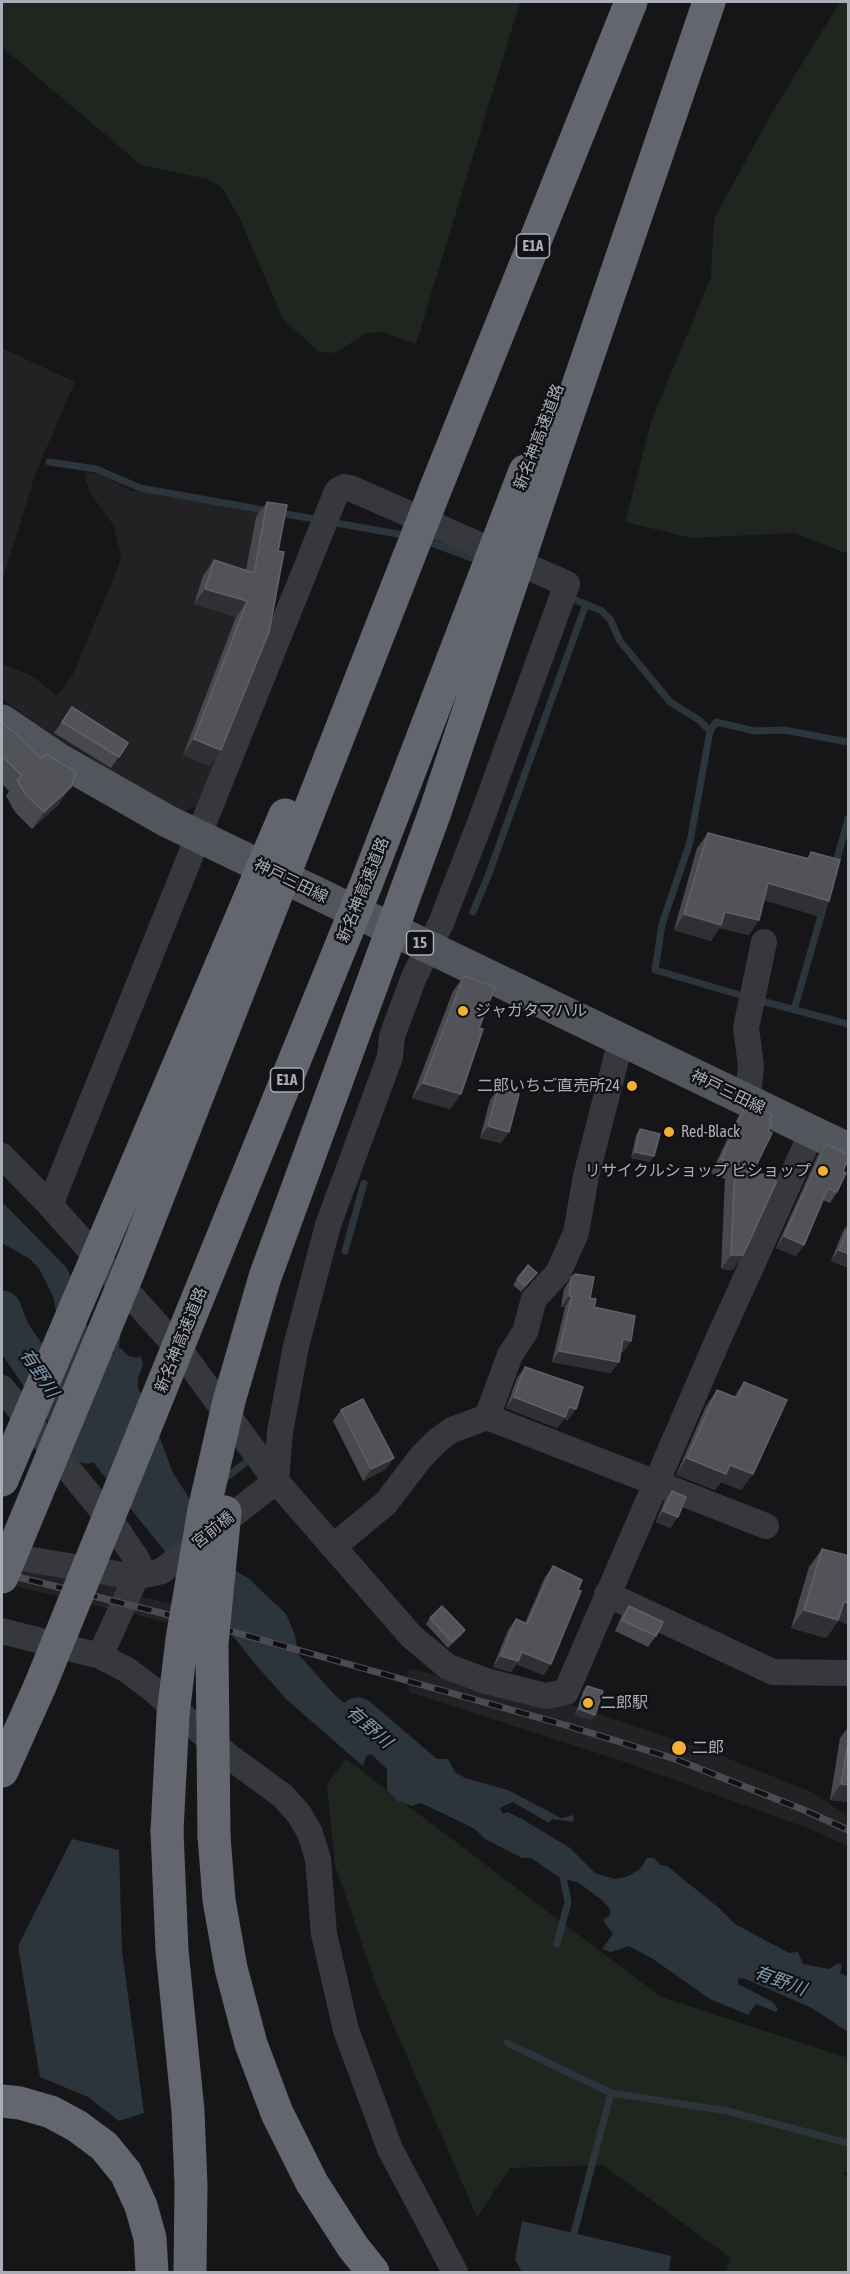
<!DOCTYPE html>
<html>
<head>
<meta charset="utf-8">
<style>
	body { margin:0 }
	#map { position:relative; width:850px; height:2274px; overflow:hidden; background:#161618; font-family:"Asap Condensed",sans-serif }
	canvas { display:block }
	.frame { position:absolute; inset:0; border:3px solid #a8adb8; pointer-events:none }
</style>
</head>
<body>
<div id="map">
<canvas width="850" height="2274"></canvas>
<div class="frame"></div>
</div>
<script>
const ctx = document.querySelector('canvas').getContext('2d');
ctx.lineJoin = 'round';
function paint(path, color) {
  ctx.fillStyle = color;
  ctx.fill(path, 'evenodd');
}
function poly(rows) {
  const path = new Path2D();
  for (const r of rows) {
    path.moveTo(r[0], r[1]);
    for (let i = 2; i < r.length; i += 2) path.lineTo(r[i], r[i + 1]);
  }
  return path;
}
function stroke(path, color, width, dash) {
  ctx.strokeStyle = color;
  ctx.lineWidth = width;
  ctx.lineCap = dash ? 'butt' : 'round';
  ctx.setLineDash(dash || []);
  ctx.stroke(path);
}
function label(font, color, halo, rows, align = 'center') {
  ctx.font = font + ' "Asap Condensed","Noto Sans JP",sans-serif';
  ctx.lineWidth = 4.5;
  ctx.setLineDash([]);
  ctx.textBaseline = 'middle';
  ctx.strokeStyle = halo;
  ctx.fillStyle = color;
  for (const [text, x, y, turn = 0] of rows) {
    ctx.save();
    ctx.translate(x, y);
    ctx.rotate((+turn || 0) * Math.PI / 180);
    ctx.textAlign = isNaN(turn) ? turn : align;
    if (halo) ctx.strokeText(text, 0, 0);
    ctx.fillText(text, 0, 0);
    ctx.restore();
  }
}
paint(poly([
	[2,348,75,382,36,472,2,582],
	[86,473,99,474,130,490,281,514,261,641,198,806,183,811,120,778,68,746,2,699,2,664,34,677,56,696,63,689,73,674,117,570,121,556,114,526,93,497,86,482],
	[2,1560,118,1586,110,1609,2,1583],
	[137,1596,206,1611,214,1634,129,1613],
	[407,1668,538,1701,556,1700,712,1752,812,1792,848,1816,848,1846,810,1829,625,1762,409,1692]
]), '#222225');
paint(poly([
	[2,2,520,2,416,344,383,332,366,333,335,353,318,351,283,319,239,217,222,188,208,179,141,165,2,47],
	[840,2,848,2,848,554,795,533,691,538,625,522,652,419,711,277,714,219,770,116],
	[346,1759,661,1997,848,2058,848,2172,842,2172,848,2178,848,2272,725,2272,731,2258,603,2165,510,2168,477,2217,376,1985,335,1865,327,1784]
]), '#1e261f');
paint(poly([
	[2,1202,66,1267,76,1287,89,1332,109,1353,114,1354,113,1345,121,1331,119,1347,129,1356,137,1358,141,1356,143,1365,138,1378,138,1389,146,1401,173,1473,237,1572,248,1578,286,1614,295,1635,298,1654,333,1693,381,1736,400,1748,398,1755,405,1761,422,1768,431,1759,448,1759,455,1772,465,1778,508,1790,561,1818,574,1815,573,1822,552,1819,549,1823,513,1802,500,1808,503,1814,507,1812,522,1819,570,1848,595,1873,614,1879,626,1877,640,1869,647,1858,654,1858,660,1865,667,1866,719,1908,735,1924,789,1953,798,1952,803,1964,829,1969,838,1963,842,1965,840,1973,848,1977,848,2032,812,2008,743,1978,738,1979,738,1984,773,2002,778,2009,776,2012,756,2004,748,2015,710,1999,653,1959,629,1946,611,1952,602,1949,613,1934,603,1920,610,1915,610,1909,602,1900,579,1883,559,1877,531,1858,522,1858,485,1839,476,1830,463,1823,421,1803,412,1806,398,1801,387,1790,387,1769,371,1754,366,1756,363,1766,287,1700,257,1666,52,1411,62,1393,52,1378,60,1329,53,1296,40,1270,30,1259,2,1243],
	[72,1839,119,1850,122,1951,144,2113,119,2121,88,2097,40,2077,18,1946],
	[522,2221,671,2256,669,2272,522,2272,515,2259]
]), '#2c353c');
stroke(poly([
	[49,462,96,469,140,488,409,536],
	[426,541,482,562],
	[568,597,602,611,610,619,620,641,670,702,699,720,710,731,690,842,662,924,655,970,747,997],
	[710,731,716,722,755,731,784,730,848,742],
	[835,866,848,819],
	[473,912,488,876,586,604],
	[758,1000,848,1024],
	[794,1010,825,902],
	[345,1251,364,1183],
	[223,1480,245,1463],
	[557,1944,568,1902,562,1871],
	[507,2043,611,2093,574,2233],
	[611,2093,727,2111,848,2143]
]), '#2c353c', 7);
stroke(poly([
	[2,1310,11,1333,87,1444],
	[358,1717,428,1777,452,1794]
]), '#2c353c', 39);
stroke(poly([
	[743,1099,749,1086,751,1066,746,1028,764,942],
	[2,1156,50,1205,182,1353,276,1481,411,1636,448,1667,486,1681,546,1696,566,1692,717,1342,812,1132],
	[2,1388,114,1525,138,1561,136,1577,100,1656,127,1670,151,1688,227,1755,283,1796,299,1814,310,1833,318,1859,324,1934,346,2030,390,2149,455,2272],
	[487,1417,510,1355,525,1332,534,1299,558,1273,576,1233,586,1176,621,1040],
	[333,1547,386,1503,421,1457,438,1440,452,1430,487,1417,766,1526],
	[2,1555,136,1577,162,1571,276,1481,280,1432,296,1346,328,1225,390,1057,392,1036,414,977,441,923,480,823,567,584,350,488,344,487,337,491,50,1205],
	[607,1594,773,1672,848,1673],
	[2,1631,100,1656]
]), '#37383d', 26);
stroke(poly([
	[2,721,58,759,167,821,848,1149]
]), '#53555c', 33);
stroke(poly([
	[546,479,709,2],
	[435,490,631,2],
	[2,1771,40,1686],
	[167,1831,172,1950,188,2111,191,2185,190,2272],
	[214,1836,219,1900,231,1968,251,2044,277,2113,312,2183,353,2247,373,2272],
	[2,2101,20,2103,51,2112,77,2126,104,2146,126,2173,141,2206,150,2238,152,2272]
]), '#63666e', 33);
const rail = poly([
	[2,1573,209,1625,565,1725,675,1759,804,1810,848,1830]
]);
stroke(rail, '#4a4c52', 7);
stroke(rail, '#111113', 4.5, [14]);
stroke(poly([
	[2,1480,285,815],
	[2,1577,128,1273,435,490],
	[40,1686,367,882,525,471],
	[167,1831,173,1715,182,1639,204,1510,229,1401,265,1277,435,812,546,479],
	[214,1836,212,1644,225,1512]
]), '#63666e', 33);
paint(poly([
	[267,502,287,505,210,766,183,755,236,617,194,604,203,576,214,560,246,570,256,517],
	[72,707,128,743,111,768,54,733],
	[2,723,59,804,32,829,15,812,6,796,9,791,2,784],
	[708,833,807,858,811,852,829,901,818,916,764,900,749,935,719,928,711,941,674,930,697,848],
	[464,976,461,1094,450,1109,412,1098,453,991],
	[498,1089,509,1132,501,1143,480,1138,490,1100],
	[747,1102,769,1120,768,1131,752,1174,733,1270,721,1269,725,1179,711,1173,738,1117],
	[640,1129,650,1162,631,1158,636,1135],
	[826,1144,843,1171,837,1192,830,1203,823,1200,804,1245,796,1256,776,1248,818,1155],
	[849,1223,849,1268,831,1261,843,1231],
	[533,1278,521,1292,513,1285,517,1279],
	[571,1278,590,1298,594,1307,631,1341,623,1352,620,1352,611,1373,552,1362,565,1307,561,1307,564,1289],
	[525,1367,568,1420,564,1419,557,1428,506,1408,517,1378],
	[744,1382,741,1490,721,1482,715,1490,676,1475,706,1406,717,1390,734,1397],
	[341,1410,386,1469,363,1481,333,1421],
	[672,1491,678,1517,670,1528,656,1522,664,1502],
	[822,1549,838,1621,826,1638,791,1628,809,1567],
	[553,1566,578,1590,544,1675,516,1664,511,1672,493,1667,508,1630,516,1619,525,1623,545,1577],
	[629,1606,656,1636,648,1647,615,1631,621,1617],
	[430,1618,465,1630,461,1636,448,1648,426,1624],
	[587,1686,595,1715,591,1720,575,1715,583,1691],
	[849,1726,849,1802,830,1800,840,1738]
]), '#47494d');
paint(poly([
	[205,589,247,601,236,617,194,604],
	[194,739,221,750,210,766,183,755],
	[71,787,59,804,32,829,44,812],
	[768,883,829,901,818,916,758,898],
	[725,912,759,920,749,935,719,928,711,941,674,930,684,914],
	[423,1083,461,1094,450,1109,412,1098],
	[488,1126,509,1132,501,1143,480,1138],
	[635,1152,654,1156,650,1162,631,1158],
	[784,1236,804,1245,796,1256,776,1248],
	[839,1250,849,1254,849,1268,831,1261],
	[731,1255,743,1255,733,1270,721,1269],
	[569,1296,572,1296,565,1307,561,1307],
	[623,1339,631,1341,623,1352,615,1350],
	[559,1351,619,1362,611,1373,552,1362],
	[514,1397,569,1407,576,1409,568,1420,564,1419,557,1428,506,1408],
	[394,1458,386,1469,363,1481,371,1469],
	[687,1458,730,1465,753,1474,741,1490,721,1482,715,1490,676,1475],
	[663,1511,678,1517,670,1528,656,1522],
	[844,1602,849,1603,849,1625,838,1621,826,1638,791,1628,804,1610],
	[465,1630,461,1636,448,1648,452,1642],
	[522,1652,551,1664,544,1675,516,1664,511,1672,493,1667,501,1656],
	[579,1709,595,1715,591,1720,575,1715],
	[841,1784,849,1785,849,1802,830,1800]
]), '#2f3033');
const building = poly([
	[267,502,287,505,278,551,284,552,269,632,221,750,194,739,247,601,205,589,214,560,254,573,267,502],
	[72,707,128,743,119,757,62,722,72,707],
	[2,723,15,733,41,759,46,754,76,772,71,787,44,812,26,795,17,780,22,776,2,756,2,723],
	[708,833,809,859,811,852,840,860,829,901,768,883,759,920,725,912,721,925,684,914,708,833],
	[464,976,495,987,479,1028,483,1029,461,1094,423,1083,464,976],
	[498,1089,519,1094,509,1132,488,1126,498,1089],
	[747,1102,772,1114,769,1120,772,1122,768,1131,772,1133,752,1174,776,1175,776,1183,743,1255,731,1255,735,1165,721,1159,747,1102],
	[640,1129,660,1134,654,1156,635,1152,640,1129],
	[826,1144,849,1155,849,1157,843,1171,846,1173,837,1192,828,1188,804,1245,784,1236,826,1144],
	[849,1226,849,1254,839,1250,849,1226],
	[528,1265,537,1273,525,1286,517,1279,528,1265],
	[575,1274,594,1277,590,1298,596,1299,594,1307,635,1316,631,1341,623,1339,619,1362,559,1351,572,1296,569,1296,571,1278,575,1274],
	[525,1367,583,1387,576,1409,569,1407,565,1417,514,1397,525,1367],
	[744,1382,787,1400,753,1474,730,1465,726,1474,687,1458,717,1390,737,1398,744,1382],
	[363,1399,394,1458,371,1469,341,1410,363,1399],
	[672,1491,686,1497,678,1517,663,1511,672,1491],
	[822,1549,849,1556,849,1603,844,1602,838,1620,804,1610,822,1549],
	[553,1566,582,1580,578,1590,581,1591,551,1664,522,1652,518,1661,501,1656,516,1619,527,1624,553,1566],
	[442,1606,465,1630,452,1642,430,1618,442,1606],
	[629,1606,663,1622,656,1636,622,1620,629,1606],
	[587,1686,603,1691,595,1715,579,1709,587,1686],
	[849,1736,849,1785,841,1784,849,1736]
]);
paint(building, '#525359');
stroke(building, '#5f6168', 1.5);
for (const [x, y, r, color] of [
	[463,1011,6,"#f2b134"],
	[632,1086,6,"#f2b134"],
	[669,1132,6,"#f2b134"],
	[823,1171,6,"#f2b134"],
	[588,1703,6,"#f2b134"],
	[679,1748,8,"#f2b134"]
]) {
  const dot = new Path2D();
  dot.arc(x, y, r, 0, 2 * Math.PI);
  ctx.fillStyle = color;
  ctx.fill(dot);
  stroke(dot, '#111113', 2);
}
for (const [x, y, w] of [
	[533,246,33],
	[420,943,27],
	[287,1080,33]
]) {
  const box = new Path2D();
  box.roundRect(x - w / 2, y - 12, w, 24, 4.5);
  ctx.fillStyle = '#111113';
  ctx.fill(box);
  stroke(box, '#a8adb8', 1.5);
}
label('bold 15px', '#a8adb8', null, [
	["E1A",533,246],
	["15",420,943],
	["E1A",287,1080]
]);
label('16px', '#a8adb8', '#111113', [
	["新名神高速道路",539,437,-69],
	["神戸三田線",291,881,26],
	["新名神高速道路",363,890,-68],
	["神戸三田線",728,1092,26],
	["新名神高速道路",181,1340,-68],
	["宮前橋",213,1530,-39]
]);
label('16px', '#a8adb8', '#111113', [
	["ジャガタマハル",475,1011],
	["二郎いちご直売所24",620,1086,"right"],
	["Red-Black",681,1132],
	["リサイクルショップ ビショップ",811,1171,"right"],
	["二郎駅",600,1703],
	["二郎",692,1748]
], 'left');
label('italic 18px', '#7f9bb3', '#111113', [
	["有野川",39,1373,56],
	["有野川",369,1727,41],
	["有野川",780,1981,20]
]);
</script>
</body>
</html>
